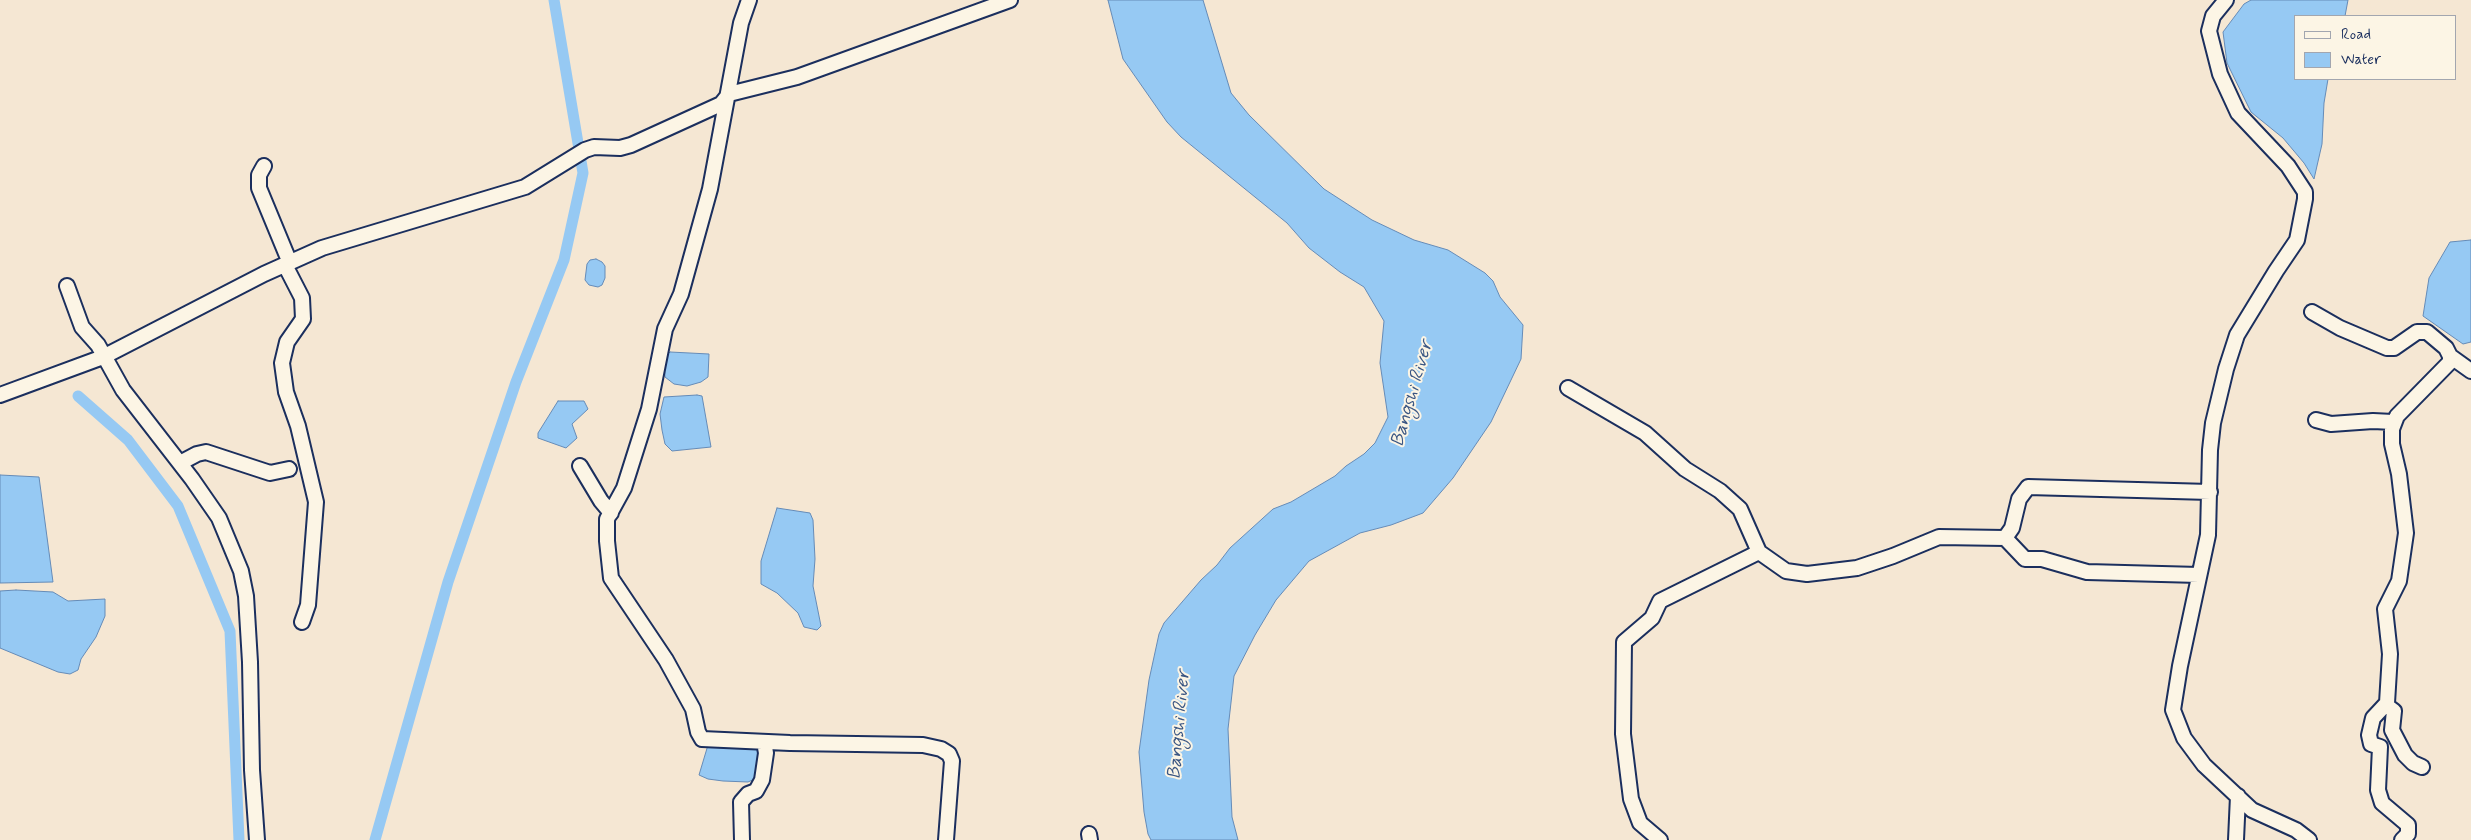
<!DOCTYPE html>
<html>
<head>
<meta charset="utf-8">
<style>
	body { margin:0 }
	#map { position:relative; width:2471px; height:840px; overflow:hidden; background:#f5e7d3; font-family:Mynerve,sans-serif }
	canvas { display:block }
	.legend { position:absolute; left:2294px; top:15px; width:162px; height:65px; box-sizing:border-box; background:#fcf5e5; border:1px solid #a2a6af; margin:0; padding:6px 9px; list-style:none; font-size:15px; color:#1b2f5e }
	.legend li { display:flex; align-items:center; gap:10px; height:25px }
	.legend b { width:25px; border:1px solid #a2a6af }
</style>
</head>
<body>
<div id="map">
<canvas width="2471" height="840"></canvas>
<ul class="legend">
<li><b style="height:6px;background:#fcf5e5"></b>Road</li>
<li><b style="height:14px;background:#96c9f3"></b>Water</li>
</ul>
</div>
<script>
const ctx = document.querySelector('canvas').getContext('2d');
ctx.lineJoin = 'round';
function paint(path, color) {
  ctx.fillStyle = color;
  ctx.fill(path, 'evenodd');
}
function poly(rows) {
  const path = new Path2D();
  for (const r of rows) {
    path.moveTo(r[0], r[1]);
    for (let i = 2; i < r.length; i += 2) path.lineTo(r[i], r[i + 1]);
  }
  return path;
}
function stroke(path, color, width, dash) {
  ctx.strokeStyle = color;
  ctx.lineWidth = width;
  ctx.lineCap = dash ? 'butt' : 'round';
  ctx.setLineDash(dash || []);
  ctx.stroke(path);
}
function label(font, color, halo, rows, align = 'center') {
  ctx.font = font + ' Mynerve,sans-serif';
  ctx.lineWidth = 4;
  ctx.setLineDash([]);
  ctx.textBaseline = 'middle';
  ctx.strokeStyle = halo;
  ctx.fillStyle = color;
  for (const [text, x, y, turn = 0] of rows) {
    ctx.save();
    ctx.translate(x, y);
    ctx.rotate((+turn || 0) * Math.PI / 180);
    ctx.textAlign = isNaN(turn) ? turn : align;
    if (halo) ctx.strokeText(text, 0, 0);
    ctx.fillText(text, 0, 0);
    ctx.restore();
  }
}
const water = poly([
	[1108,0,1203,0,1231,93,1249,115,1324,189,1372,220,1414,240,1448,250,1485,273,1493,281,1500,297,1523,325,1521,359,1491,422,1453,478,1423,513,1391,525,1360,533,1309,561,1276,600,1255,635,1234,676,1228,729,1232,817,1238,840,1151,840,1148,834,1144,812,1139,752,1149,680,1159,634,1164,623,1201,580,1217,565,1230,548,1273,509,1291,502,1335,476,1346,466,1364,454,1375,443,1388,417,1380,363,1384,321,1364,287,1340,272,1309,248,1287,223,1181,137,1167,122,1123,59,1108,0],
	[2251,0,2348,0,2345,16,2295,16,2295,79,2328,79,2324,103,2322,144,2314,179,2304,163,2283,138,2251,112,2227,63,2223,32,2244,4,2251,0],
	[2471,240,2471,342,2463,344,2423,316,2429,278,2450,242,2471,240],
	[596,259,602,262,605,266,605,278,602,285,598,287,589,285,585,280,587,264,590,260,596,259],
	[670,352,709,354,708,377,701,382,687,386,674,384,665,377,664,358,670,352],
	[697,395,702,396,711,447,672,451,665,444,662,430,660,414,664,397,697,395],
	[558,401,584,401,588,409,572,424,577,438,566,448,538,438,538,433,558,401],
	[0,475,39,477,53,582,0,583,0,475],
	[777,508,810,513,813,520,815,559,813,586,821,626,817,630,804,627,798,613,777,593,761,584,761,561,777,508],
	[16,590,53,592,68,601,105,599,105,616,96,637,81,659,78,670,70,674,58,672,0,648,0,591,16,590],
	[708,745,757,746,761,755,757,778,748,782,723,781,708,779,699,775,708,745]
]);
paint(water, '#96c9f3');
stroke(water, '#658bb7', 1);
stroke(poly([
	[78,396,128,440,178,506,230,631,239,840],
	[375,840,448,582,516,382,564,260,583,173,554,0]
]), '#96c9f3', 11);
const minor = poly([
	[749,0,741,23,710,189,681,294,665,329,649,409,624,488,607,519,607,541,611,578,666,660,693,709,698,732,702,739,790,743,923,745,941,749,949,754,952,761,946,840],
	[2226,0,2213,16,2209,31,2220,74,2238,113,2288,166,2305,192,2305,199,2297,240,2276,271,2237,335,2226,369,2213,423,2210,450,2208,535,2180,666,2173,710,2184,738,2204,765,2252,810,2296,830,2309,840],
	[264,166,259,175,259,188,290,263],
	[285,265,302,298,303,319,287,342,282,363,286,392,298,426,316,502,308,605,302,622],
	[67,286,82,327,98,345,123,390,192,479,219,518,241,571,246,596,250,662,252,770,257,840],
	[2312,312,2340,328,2387,348,2394,348,2417,332,2427,332,2446,348,2450,356,2450,362,2397,416,2392,429,2392,444,2399,474,2406,533,2399,581,2385,609,2390,654,2387,703,2373,718,2369,735,2371,744,2380,747,2378,790,2382,803,2408,825,2408,834,2402,840],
	[2450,356,2471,371],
	[1568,388,1645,433,1685,469,1720,491,1740,509,1759,552,1786,571,1807,574,1857,568,1893,556,1939,537,2005,538,2012,528,2019,499,2028,487,2210,492],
	[0,395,103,357,264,274,322,248,525,187,585,150,594,147,620,148,631,145,721,104,729,94,797,77,1010,0],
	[2316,420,2331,424,2373,421,2393,422],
	[180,463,197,454,206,452,270,473,289,469],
	[580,466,601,501,611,513],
	[2005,538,2025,559,2042,559,2087,572,2199,575],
	[2386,705,2394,711,2392,730,2405,755,2413,763,2422,767],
	[1089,834,1090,840],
	[742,840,741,802,748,794,756,791,762,780,766,753,764,742],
	[1660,840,1640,823,1631,799,1623,734,1624,642,1652,618,1660,601,1759,552],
	[2236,840,2238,796]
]);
stroke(minor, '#1b2f5e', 18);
stroke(minor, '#fcf5e5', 14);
label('italic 19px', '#3a5683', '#fcf5e5', [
	["Bangshi River",1413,394,-74],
	["Bangshi River",1180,725,-85]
]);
</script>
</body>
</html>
